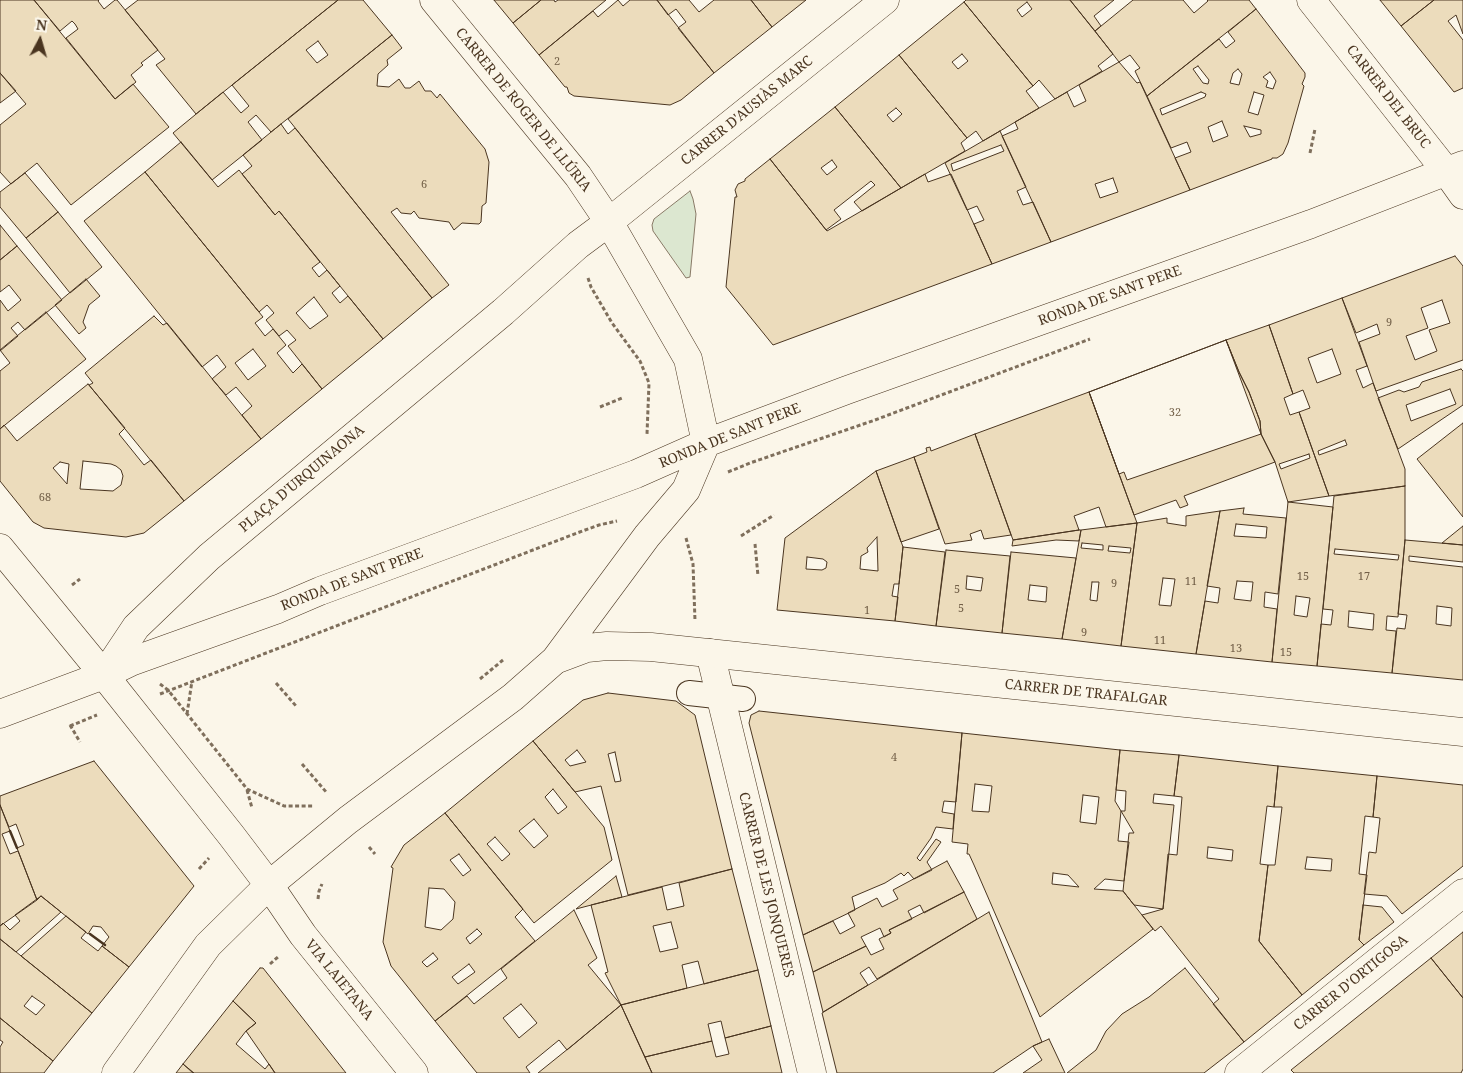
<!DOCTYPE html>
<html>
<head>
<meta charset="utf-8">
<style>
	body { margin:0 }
	#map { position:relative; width:1463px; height:1073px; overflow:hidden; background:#fbf6e9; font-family:"Noto Serif",serif }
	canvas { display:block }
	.north { position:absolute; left:15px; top:15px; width:50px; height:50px; -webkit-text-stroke:4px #fbf6e9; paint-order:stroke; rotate:6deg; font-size:14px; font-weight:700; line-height:20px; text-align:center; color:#4a3520 }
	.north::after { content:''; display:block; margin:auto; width:18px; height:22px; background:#4a3520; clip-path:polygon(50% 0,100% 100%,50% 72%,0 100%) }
</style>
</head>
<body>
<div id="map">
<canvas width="1463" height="1073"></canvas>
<div class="north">N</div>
</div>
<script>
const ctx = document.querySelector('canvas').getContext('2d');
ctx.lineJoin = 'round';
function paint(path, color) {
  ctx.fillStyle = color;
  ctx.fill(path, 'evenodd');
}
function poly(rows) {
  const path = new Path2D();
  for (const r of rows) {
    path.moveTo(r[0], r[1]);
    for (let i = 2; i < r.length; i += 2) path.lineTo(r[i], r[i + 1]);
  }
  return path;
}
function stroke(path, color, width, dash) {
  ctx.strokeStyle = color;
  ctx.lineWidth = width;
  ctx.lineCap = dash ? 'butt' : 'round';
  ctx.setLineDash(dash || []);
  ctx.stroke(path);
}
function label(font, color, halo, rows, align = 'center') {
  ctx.font = font + ' "Noto Serif",serif';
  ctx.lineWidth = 4;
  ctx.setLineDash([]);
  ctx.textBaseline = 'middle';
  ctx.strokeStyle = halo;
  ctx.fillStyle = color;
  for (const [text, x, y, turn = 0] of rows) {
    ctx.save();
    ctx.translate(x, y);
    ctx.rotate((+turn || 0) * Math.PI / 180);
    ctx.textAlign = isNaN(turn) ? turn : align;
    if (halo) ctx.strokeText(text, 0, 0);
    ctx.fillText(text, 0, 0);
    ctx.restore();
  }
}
const green = poly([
	[690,191,693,199,696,214,690,277,686,278,653,231,652,225,654,219,690,191]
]);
paint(green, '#dce7d0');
stroke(green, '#887966', 1);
const building = poly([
	[0,0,34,0,115,99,133,84,169,127,71,205,37,163,11,184,0,172,0,125,26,104,0,73,0,0],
	[34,0,99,0,98,1,104,9,115,0,117,0,158,50,141,63,143,65,131,75,136,82,115,99,66,38,78,29,75,24,72,21,60,31,34,0],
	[138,0,338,0,196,114,156,65,165,59,125,10,138,0],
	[338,0,363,0,392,35,271,132,256,115,248,122,262,140,212,180,173,133,223,92,241,113,249,106,232,85,338,0],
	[318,41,328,55,317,63,306,50,318,41],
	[494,0,541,0,513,23,494,0],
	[541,0,554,0,555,2,558,0,606,0,539,55,513,23,541,0],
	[618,0,623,6,630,0,657,0,714,73,681,100,670,105,574,96,569,93,567,87,565,87,539,55,593,11,598,17,618,0],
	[657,0,689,0,699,12,714,0,751,0,772,27,714,73,678,28,686,22,676,9,668,15,657,0],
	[751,0,806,0,772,27,751,0],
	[966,0,1070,0,1113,54,1098,66,1102,71,1055,99,1039,80,1033,86,964,2,966,0],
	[1027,2,1032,9,1022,17,1017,10,1027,2],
	[1070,0,1114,0,1094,16,1101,26,1095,31,1070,0],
	[1133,0,1183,0,1194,13,1208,1,1207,0,1249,0,1256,9,1147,96,1135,71,1140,68,1130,55,1119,62,1095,31,1133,0],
	[1380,0,1434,0,1401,26,1380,0],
	[1434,0,1463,0,1463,34,1456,15,1448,21,1463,40,1463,88,1454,92,1401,26,1434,0],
	[964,2,1033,86,1026,91,1039,108,983,141,976,131,967,138,899,55,964,2],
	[962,54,968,61,958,69,952,62,962,54],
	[1256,9,1305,73,1305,77,1302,84,1304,86,1288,143,1283,154,1277,158,1272,158,1272,159,1190,190,1175,158,1191,152,1187,142,1171,148,1147,96,1219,39,1226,48,1235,41,1228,32,1256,9],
	[1198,66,1209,80,1208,84,1203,83,1193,69,1198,66],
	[1238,69,1242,74,1239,85,1230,83,1233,73,1238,69],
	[1270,72,1276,81,1273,89,1266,87,1268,81,1263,77,1270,72],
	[1201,92,1206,94,1205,97,1162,115,1160,109,1201,92],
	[1254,92,1264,95,1258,115,1248,112,1254,92],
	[1222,121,1228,136,1213,142,1208,127,1222,121],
	[1244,126,1261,130,1261,134,1250,137,1244,126],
	[392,35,402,48,387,60,388,65,378,74,377,86,389,87,399,79,405,88,410,88,419,81,425,91,431,91,437,98,440,94,485,149,489,162,486,203,482,206,481,222,479,224,462,223,454,230,449,222,419,218,414,211,411,214,401,213,397,208,391,212,449,285,432,298,288,119,392,35],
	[899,55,967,138,961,143,965,151,901,188,835,107,899,55],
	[896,108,902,114,893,122,887,115,896,108],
	[1119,62,1137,83,1140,82,1190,190,1051,242,1002,136,1018,129,1015,122,1067,92,1074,107,1086,101,1079,85,1119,62],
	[1113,178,1118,192,1100,198,1095,184,1113,178],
	[0,73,16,91,0,103,0,73],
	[835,107,901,188,862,211,854,202,875,185,871,181,834,210,841,219,826,230,770,159,835,107],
	[832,160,837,167,827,175,821,168,832,160],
	[281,124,288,134,295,128,432,298,383,339,279,211,275,215,242,174,252,166,243,155,281,124],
	[1000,131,1026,187,1017,191,1023,205,1033,202,1051,242,992,264,974,224,984,220,977,206,967,210,945,163,1000,131],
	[1001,145,1004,151,953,171,951,164,1001,145],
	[181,142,218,187,239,170,275,215,279,211,320,262,312,268,319,277,327,270,340,286,332,293,340,303,348,296,383,339,322,389,288,346,296,340,287,330,279,336,266,320,274,313,267,305,259,312,145,172,181,142],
	[314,297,328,316,310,329,296,313,314,297],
	[770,159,827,231,925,174,928,182,951,174,992,264,773,345,726,287,735,197,737,197,735,190,738,184,745,181,745,179,770,159],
	[145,172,263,317,255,323,265,336,273,329,286,345,277,353,293,373,302,364,322,389,261,439,242,415,252,406,236,387,226,395,212,379,226,367,217,355,202,367,84,221,145,172],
	[253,349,266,366,248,380,235,363,253,349],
	[25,173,58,212,26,238,0,207,0,192,25,173],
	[58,212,102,267,70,293,26,238,58,212],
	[0,225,17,246,0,260,0,225],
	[17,246,62,300,25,330,18,322,11,328,18,336,0,351,0,300,8,311,21,300,9,285,0,292,0,260,17,246],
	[1455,256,1463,266,1463,360,1376,391,1359,342,1380,334,1377,324,1356,333,1342,298,1455,256],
	[1442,300,1450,323,1429,330,1437,351,1415,360,1406,336,1428,328,1421,308,1442,300],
	[86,279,100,296,89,305,83,322,86,328,79,334,55,305,86,279],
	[1342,298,1367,366,1356,370,1363,388,1373,383,1405,469,1405,486,1329,496,1299,412,1310,408,1303,390,1293,394,1269,325,1342,298],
	[1332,349,1341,374,1317,383,1308,358,1332,349],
	[1345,440,1347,445,1319,455,1318,451,1345,440],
	[46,312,86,359,0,429,0,371,10,363,0,350,46,312],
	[154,316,163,325,167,323,261,439,184,501,89,385,93,383,85,373,154,316],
	[1269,325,1293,394,1284,398,1290,415,1299,412,1329,496,1288,502,1275,462,1261,434,1260,421,1249,392,1239,372,1226,340,1269,325],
	[1309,454,1310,458,1281,469,1279,464,1309,454],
	[1226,340,1239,372,1249,392,1260,421,1261,434,1275,462,1184,496,1188,505,1180,508,1176,500,1134,515,1089,392,1226,340],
	[1226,340,1261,434,1127,480,1124,472,1119,474,1089,392,1226,340],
	[1461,369,1463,371,1463,405,1398,449,1378,398,1399,390,1404,392,1419,387,1422,382,1461,369],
	[1450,389,1456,404,1411,421,1406,405,1450,389],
	[88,384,125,428,119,434,144,465,151,460,184,501,144,533,126,537,44,528,33,522,0,481,0,429,4,425,17,441,88,384],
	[83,461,111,464,116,466,121,470,123,476,121,485,113,491,80,489,83,461],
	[60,462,69,464,67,484,53,468,60,462],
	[1089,392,1137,523,1106,527,1099,507,1074,516,1079,530,1013,540,975,434,1089,392],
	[1463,423,1463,517,1417,459,1463,423],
	[975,434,1011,535,984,539,981,530,970,534,972,540,945,544,914,457,927,452,926,448,930,447,931,451,975,434],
	[914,457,939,529,901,542,876,471,914,457],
	[876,471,903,547,899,584,894,584,892,596,898,597,895,621,777,610,785,538,876,471],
	[877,537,878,571,860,569,861,556,868,552,867,548,877,537],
	[807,557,823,559,827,562,826,568,822,570,806,569,807,557],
	[1405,486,1405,540,1398,617,1387,616,1386,630,1396,631,1392,673,1317,666,1321,624,1331,625,1333,610,1323,609,1334,496,1405,486],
	[1335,549,1399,555,1398,560,1334,554,1335,549],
	[1349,611,1374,614,1373,630,1348,627,1349,611],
	[1288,502,1333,507,1317,666,1272,662,1288,502],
	[1296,596,1310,598,1307,617,1294,615,1296,596],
	[1244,508,1243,514,1286,518,1278,594,1265,592,1264,607,1277,609,1272,662,1196,654,1205,601,1218,603,1220,588,1207,586,1220,511,1244,508],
	[1236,524,1267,527,1266,538,1234,536,1236,524],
	[1237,581,1253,582,1251,601,1234,599,1237,581],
	[1220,511,1196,654,1121,646,1137,523,1167,518,1167,523,1186,526,1186,516,1220,511],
	[1163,578,1175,579,1171,606,1159,605,1163,578],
	[1137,523,1121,646,1062,639,1081,530,1137,523],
	[1082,543,1103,545,1103,550,1081,548,1082,543],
	[1109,546,1131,548,1130,553,1108,551,1109,546],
	[1092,582,1099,582,1097,601,1090,600,1092,582],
	[1463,526,1463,545,1442,543,1463,526],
	[1079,530,1081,530,1079,541,1056,540,1012,546,1013,540,1079,530],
	[1405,540,1463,545,1463,562,1409,556,1409,561,1463,567,1463,680,1392,673,1397,628,1405,629,1407,615,1398,614,1405,540],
	[1437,606,1452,608,1451,626,1436,624,1437,606],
	[903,547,945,552,936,626,895,621,903,547],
	[946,550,1010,556,1002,633,936,626,946,550],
	[967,576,983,578,981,591,966,589,967,576],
	[1011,552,1076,558,1062,639,1002,633,1011,552],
	[1030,585,1047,587,1046,602,1028,600,1030,585],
	[608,693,676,701,695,715,732,869,628,895,601,786,575,792,533,741,583,700,608,693],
	[577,750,586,762,570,766,565,760,577,750],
	[615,752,621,781,615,782,608,754,615,752],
	[759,711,962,733,956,802,944,801,942,812,954,814,953,829,936,827,931,838,917,858,920,861,936,839,941,842,927,862,932,870,914,879,908,872,904,876,901,873,885,883,852,897,855,910,803,935,749,723,751,715,759,711],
	[962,733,1120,750,1115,801,1121,811,1118,841,1129,842,1124,881,1105,879,1094,889,1123,891,1153,929,1040,1017,974,865,969,854,967,854,968,844,952,842,962,733],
	[975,784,992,786,989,812,972,811,975,784],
	[1083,795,1099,797,1096,824,1080,822,1083,795],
	[1053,873,1068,875,1079,887,1052,884,1053,873],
	[533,741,604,827,612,860,534,923,445,813,533,741],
	[553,789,567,807,558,814,545,797,553,789],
	[534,819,548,836,534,848,519,831,534,819],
	[495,837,510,854,502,861,487,844,495,837],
	[1120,750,1179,755,1174,796,1154,794,1153,803,1174,805,1163,909,1134,905,1123,891,1129,833,1134,833,1121,811,1125,811,1126,791,1116,790,1120,750],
	[1179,755,1278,766,1274,807,1267,806,1260,864,1268,865,1259,941,1302,995,1244,1042,1213,1004,1219,999,1161,926,1155,931,1142,915,1163,909,1168,854,1177,855,1182,797,1174,796,1179,755],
	[1208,847,1233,850,1232,861,1207,858,1208,847],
	[94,761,194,886,129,967,102,946,109,937,101,927,93,926,88,934,41,896,37,900,17,848,24,845,16,824,9,827,0,805,0,796,94,761],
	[1278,766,1377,776,1373,817,1365,816,1359,874,1367,875,1359,940,1364,945,1302,995,1259,941,1268,865,1275,865,1282,807,1274,807,1278,766],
	[1307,857,1332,859,1331,871,1305,869,1307,857],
	[1377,776,1463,785,1463,866,1402,914,1387,896,1364,894,1369,852,1376,853,1380,818,1373,817,1377,776],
	[0,805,10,831,2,834,10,854,18,851,37,900,0,926,0,805],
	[445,813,523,909,515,917,535,941,435,1021,391,966,383,942,393,868,391,867,404,845,445,813],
	[459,854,471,870,463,876,450,860,459,854],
	[429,888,444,889,455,902,453,919,441,930,425,927,429,888],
	[477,929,482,934,470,944,466,938,477,929],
	[433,953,438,959,427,967,422,962,433,953],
	[469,964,475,972,458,984,452,977,469,964],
	[947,861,964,892,924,913,920,905,908,911,912,919,889,930,891,933,884,937,880,928,861,937,866,946,813,972,803,935,833,921,840,934,855,926,848,913,877,898,882,907,898,899,893,890,947,861],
	[732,869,758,970,704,984,698,961,682,965,687,988,621,1005,605,973,608,972,591,905,662,887,667,910,684,906,679,883,732,869],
	[671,922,678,948,660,952,653,926,671,922],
	[616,876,622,897,576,909,616,876],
	[964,892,977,919,877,979,869,967,860,973,868,985,823,1012,813,972,866,946,871,955,884,949,879,939,891,933,889,930,964,892],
	[41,896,61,912,16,952,0,939,0,926,3,923,10,930,20,921,15,915,41,896],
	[1363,905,1382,907,1394,922,1364,945,1359,940,1363,905],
	[574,910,597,958,588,965,621,1005,567,1050,559,1040,526,1067,530,1073,477,1073,435,1021,467,996,474,1004,507,978,501,969,574,910],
	[521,1004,537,1023,519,1038,503,1018,521,1004],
	[989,912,1042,1042,1033,1046,993,1073,837,1073,822,1013,989,912],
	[66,916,86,932,81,938,98,951,102,946,129,967,92,1013,21,956,66,916],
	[1463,932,1463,998,1431,958,1463,932],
	[0,939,92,1013,53,1061,0,1018,0,939],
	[32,996,45,1005,36,1015,24,1006,32,996],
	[1431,958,1463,998,1463,1069,1461,1073,1294,1073,1291,1070,1431,958],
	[260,968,263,968,346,1073,275,1073,246,1031,256,1023,233,1001,260,968],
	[1185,968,1244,1042,1204,1073,1067,1073,1096,1050,1106,1031,1122,1014,1149,997,1185,968],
	[758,970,771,1026,725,1038,721,1021,708,1024,712,1041,645,1057,621,1005,758,970],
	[233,1001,256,1023,246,1031,236,1044,265,1069,269,1064,275,1073,194,1073,183,1064,233,1001],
	[621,1005,652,1073,538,1073,574,1044,621,1005],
	[0,1018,53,1061,44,1073,0,1073,0,1047,3,1042,0,1040,0,1018],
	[771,1026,782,1073,652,1073,645,1057,712,1041,716,1057,729,1054,725,1038,771,1026],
	[1049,1039,1065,1073,1023,1073,1042,1060,1033,1046,1049,1039],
	[183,1064,193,1073,194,1073,176,1073,183,1064]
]);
paint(building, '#ecdcbc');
stroke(building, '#4a3520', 1);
const pedestrian = poly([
	[689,693,743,699]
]);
const minor = poly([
	[1311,0,1446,171,1463,195],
	[710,653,812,1073],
	[104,675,136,627,209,557,503,312,578,245,609,222,885,0],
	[1239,1073,1463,893]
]);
const secondary = poly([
	[0,548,104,675,231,835,269,885,303,935,414,1073],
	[555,660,587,648,607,646,651,647,1463,732],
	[0,714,104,675,133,661,278,609,320,591,636,474,706,443,847,390,1311,224,1463,165],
	[116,1073,208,945,269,885,348,820,513,697,555,660,647,536,686,490,706,443,688,359,609,222,578,176,434,0]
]);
stroke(pedestrian, '#4a3520', 26);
stroke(minor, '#4a3520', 29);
stroke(secondary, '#4a3520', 29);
stroke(poly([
	[1310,153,1315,129],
	[588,278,591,287,612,323,640,361,649,383,647,434],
	[600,407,622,398],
	[728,472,750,463,875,420,1090,339],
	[741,536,774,515],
	[686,538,693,564,695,621],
	[755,544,758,576],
	[72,585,80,579],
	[480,679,503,660],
	[276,683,296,706],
	[160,684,168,690,247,789,284,806,313,806],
	[160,694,577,533,599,525,617,521],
	[187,714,192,681],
	[70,725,80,742],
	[70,726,97,715],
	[302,764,327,793],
	[247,790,252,808],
	[369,847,375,854],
	[199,869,209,858],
	[318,899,319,891,322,884],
	[270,964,279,956]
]), '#7f6f5c', 3, [4, 2.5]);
stroke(pedestrian, '#fbf6e9', 24);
stroke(minor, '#fbf6e9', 28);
stroke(secondary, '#fbf6e9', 28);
stroke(poly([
	[10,831,17,848],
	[90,934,105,945]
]), '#4a3520', 2.5);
label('11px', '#725f47', null, [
	["2",557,62],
	["6",424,185],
	["9",1389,323],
	["32",1175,413],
	["68",45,498],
	["15",1303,577],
	["17",1364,577],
	["11",1191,582],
	["9",1114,584],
	["5",957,590],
	["5",961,609],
	["1",867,611],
	["9",1084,633],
	["11",1160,641],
	["13",1236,649],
	["15",1286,653],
	["4",894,758]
]);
label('14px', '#4a3520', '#fbf6e9', [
	["CARRER DEL BRUC",1388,97,52],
	["CARRER DE ROGER DE LLÚRIA",523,110,51],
	["CARRER D'AUSIÀS MARC",747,111,-39],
	["RONDA DE SANT PERE",1110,296,-20],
	["RONDA DE SANT PERE",730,436,-22],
	["PLAÇA D'URQUINAONA",302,479,-40],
	["RONDA DE SANT PERE",352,580,-21],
	["CARRER DE TRAFALGAR",1086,693,6],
	["CARRER DE LES JONQUERES",766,885,76],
	["VIA LAIETANA",339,980,51],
	["CARRER D'ORTIGOSA",1351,983,-39]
]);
</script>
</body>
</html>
